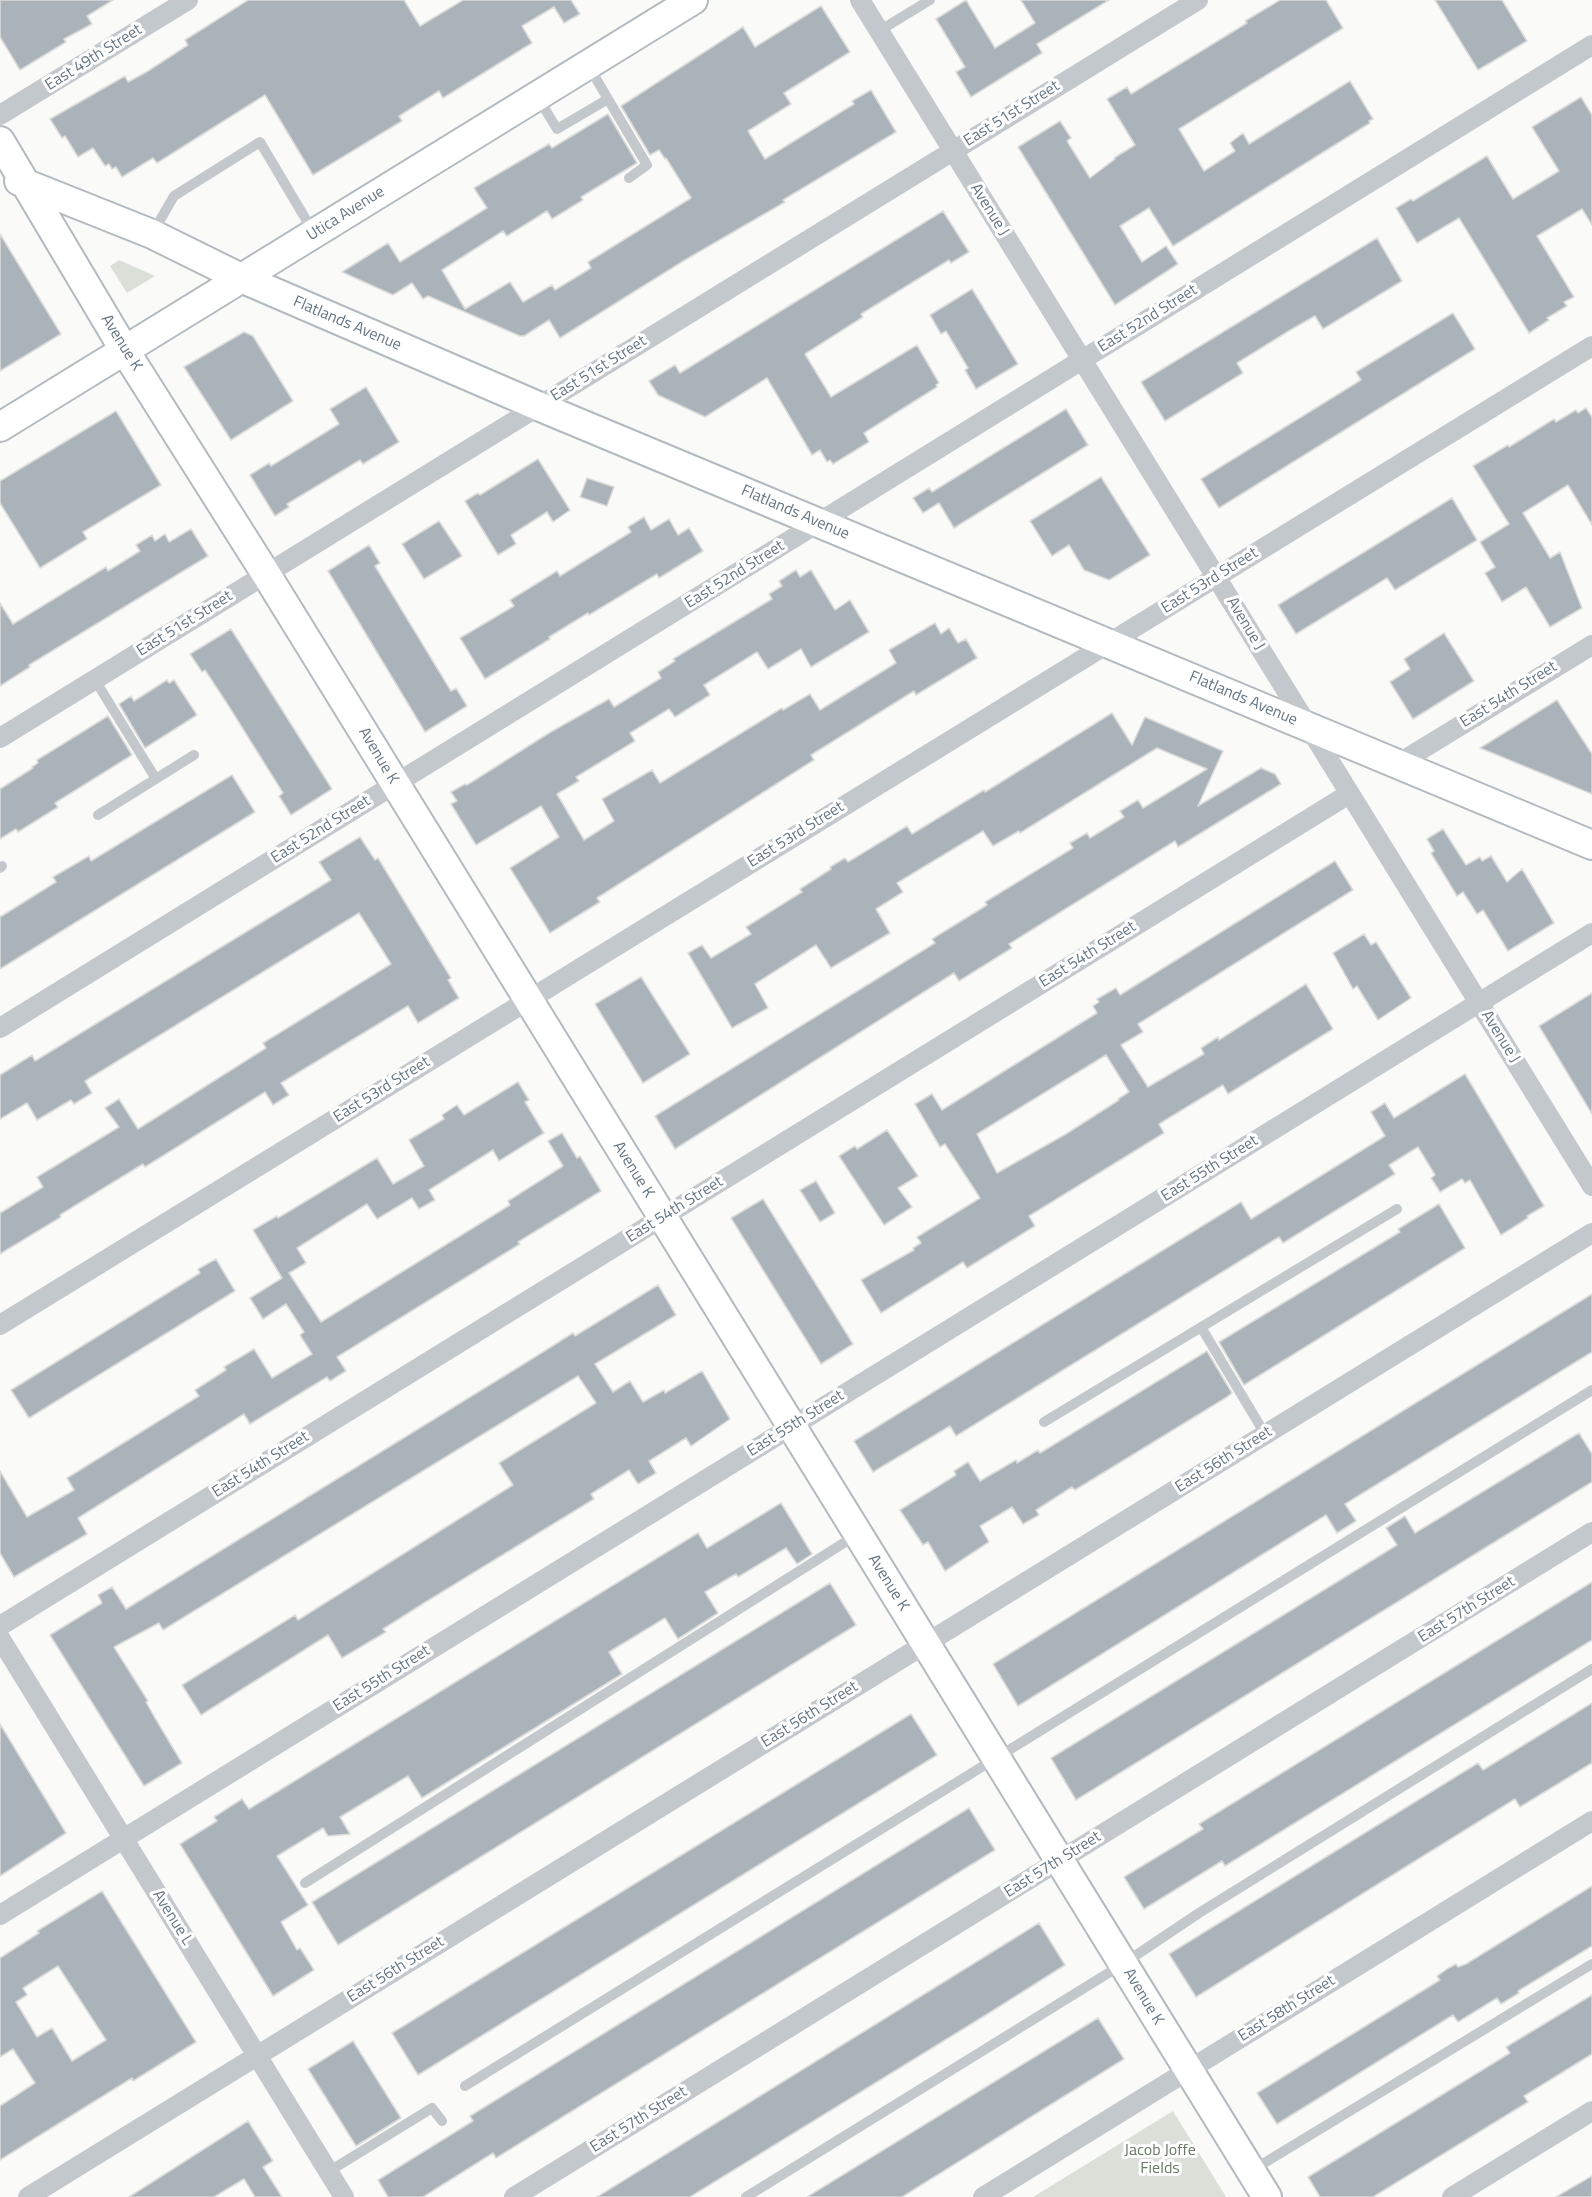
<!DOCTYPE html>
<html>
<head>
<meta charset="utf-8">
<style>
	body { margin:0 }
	canvas { display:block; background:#fafaf8 }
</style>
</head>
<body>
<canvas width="1592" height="2197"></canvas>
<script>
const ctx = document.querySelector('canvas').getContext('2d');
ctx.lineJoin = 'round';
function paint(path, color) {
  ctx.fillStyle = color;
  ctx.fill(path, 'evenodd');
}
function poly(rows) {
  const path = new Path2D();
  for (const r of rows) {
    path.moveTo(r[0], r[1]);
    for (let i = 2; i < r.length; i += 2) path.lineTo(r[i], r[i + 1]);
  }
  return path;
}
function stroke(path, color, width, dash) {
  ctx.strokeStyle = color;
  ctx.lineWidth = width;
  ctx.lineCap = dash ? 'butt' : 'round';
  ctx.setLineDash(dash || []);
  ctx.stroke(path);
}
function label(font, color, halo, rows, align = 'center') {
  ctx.font = font + ' "Titillium Web",sans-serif';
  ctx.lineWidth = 6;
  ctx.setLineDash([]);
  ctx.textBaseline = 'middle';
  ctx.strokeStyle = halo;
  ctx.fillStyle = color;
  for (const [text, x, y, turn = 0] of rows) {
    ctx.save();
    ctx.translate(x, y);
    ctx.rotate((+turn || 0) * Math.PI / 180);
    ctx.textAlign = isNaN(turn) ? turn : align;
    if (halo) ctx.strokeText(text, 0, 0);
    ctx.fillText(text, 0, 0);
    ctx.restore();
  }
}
paint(poly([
	[119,260,155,276,127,293,110,266],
	[1173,2111,1226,2197,1033,2197]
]), '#dadfd7');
const building = poly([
	[0,0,113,0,87,16,92,24,64,39,66,42,20,70,0,37,0,0],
	[248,0,404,0,420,26,463,0,571,0,580,14,564,23,554,7,522,26,532,43,443,98,439,91,399,116,402,121,313,175,265,95,157,163,153,158,122,177,116,167,112,169,109,164,105,166,93,148,78,157,65,136,62,138,50,119,125,76,128,82,148,71,188,45,185,40,248,0],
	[966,0,995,48,1035,23,1021,0,1109,0,1037,44,1042,53,971,97,956,72,965,67,936,19,966,0],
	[1280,0,1326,0,1343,28,1179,129,1204,171,1235,151,1230,143,1243,133,1249,144,1350,81,1373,119,1369,121,1370,123,1173,246,1149,208,1120,226,1142,262,1166,246,1178,264,1115,305,1018,147,1060,121,1071,138,1067,141,1090,178,1115,159,1114,158,1135,145,1107,99,1127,87,1131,94,1247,23,1245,21,1280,0],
	[1435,0,1502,0,1527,41,1478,70,1435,0],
	[821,6,850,52,784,93,791,104,748,131,765,159,854,104,852,101,871,90,896,132,783,200,785,202,685,260,568,333,560,338,549,320,524,336,520,336,428,296,423,299,412,283,393,295,342,272,388,243,400,262,487,208,474,188,549,144,552,148,608,114,637,163,581,197,583,200,552,219,547,211,507,236,503,231,442,270,465,309,510,282,523,302,552,285,555,290,591,268,588,262,691,198,666,158,665,159,659,150,650,155,621,106,743,27,755,47,821,6],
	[1581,97,1592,115,1592,225,1582,209,1537,236,1574,297,1564,302,1567,306,1547,318,1549,320,1529,333,1459,218,1417,243,1396,208,1411,199,1413,201,1487,156,1513,199,1559,171,1532,127,1581,97],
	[943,211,969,252,951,263,949,260,861,314,863,317,805,354,831,397,917,345,939,383,936,385,937,387,864,433,869,442,833,464,830,460,827,462,820,450,812,455,767,378,705,417,658,395,649,381,675,365,680,373,943,211],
	[0,234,61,334,0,371,0,234],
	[1377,238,1402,281,1323,329,1315,316,1292,329,1237,363,1243,373,1165,421,1141,382,1377,238],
	[972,289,1018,364,976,389,965,370,968,368,946,331,941,334,930,315,972,289],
	[1453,313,1475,349,1219,508,1201,479,1361,380,1356,372,1453,313],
	[244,332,253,336,293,401,231,440,184,367,244,332],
	[366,387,399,442,363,464,360,460,287,504,289,507,275,516,250,475,269,463,271,466,339,424,330,409,366,387],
	[1586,408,1592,417,1592,525,1568,485,1523,513,1550,558,1560,552,1582,608,1550,627,1526,587,1502,602,1485,573,1495,567,1480,542,1509,524,1473,466,1508,445,1509,447,1554,419,1556,422,1576,410,1578,413,1586,408],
	[1066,409,1088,445,954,528,939,503,923,513,913,498,929,488,932,492,1066,409],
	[116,411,161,485,83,532,87,539,40,568,0,503,0,481,116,411],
	[538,459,570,510,553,522,547,512,511,535,516,544,498,555,465,501,478,493,480,495,538,459],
	[1101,477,1150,555,1109,580,1084,570,1069,545,1052,556,1030,521,1101,477],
	[587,478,614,487,607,506,580,497,587,478],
	[1452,498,1477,540,1395,590,1387,578,1296,634,1278,605,1452,498],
	[644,517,651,530,669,519,678,535,689,528,703,551,659,578,657,574,589,615,588,613,549,637,550,639,485,679,460,638,514,606,510,600,557,571,560,576,631,532,628,527,644,517],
	[439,521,462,556,424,579,402,544,439,521],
	[191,529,208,556,29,665,30,667,0,686,0,603,13,624,106,567,108,571,140,551,136,545,152,535,155,541,165,534,169,542,191,529],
	[369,545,380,563,375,566,451,691,456,688,467,706,425,732,328,571,369,545],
	[796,570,800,577,811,570,835,610,850,600,869,632,811,667,801,649,768,669,757,652,704,685,710,695,675,717,669,709,630,733,635,741,576,777,579,781,557,794,584,840,614,821,602,799,652,770,660,783,782,708,783,710,810,694,820,710,896,663,889,650,935,623,941,634,949,628,958,643,966,639,977,658,916,695,914,691,811,755,814,760,597,898,600,902,550,933,510,868,559,837,541,806,476,845,451,804,457,801,451,792,465,784,467,785,549,733,609,699,614,707,661,678,658,672,675,661,673,659,772,599,769,594,782,586,779,581,796,570],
	[231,629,332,789,291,815,279,796,283,793,228,705,205,670,202,672,190,654,231,629],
	[1444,633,1474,681,1413,719,1390,682,1410,669,1404,659,1444,633],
	[167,680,169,683,174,680,197,715,145,748,119,704,131,696,134,701,167,680],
	[1557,700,1592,754,1592,794,1480,748,1557,700],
	[1112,713,1132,745,1145,717,1223,751,1198,806,1261,768,1275,774,1281,784,1178,847,1175,841,1009,944,1012,948,959,981,954,973,675,1149,655,1116,935,943,932,939,987,905,985,902,1073,848,1070,843,1087,833,1090,838,1124,817,1120,811,1138,800,1143,808,1207,769,1157,748,1020,833,1019,831,993,846,983,831,897,883,903,892,876,909,890,933,831,968,816,945,755,984,768,1008,732,1028,688,953,702,945,711,958,751,934,746,927,802,892,800,889,831,869,830,867,845,858,848,862,907,826,912,834,984,790,985,792,1112,713],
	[108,716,132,755,55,803,58,807,18,832,16,829,0,839,0,789,33,768,32,767,38,763,37,760,108,716],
	[232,775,255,812,0,969,0,917,56,882,53,877,89,856,91,861,232,775],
	[1443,829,1466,865,1480,857,1482,861,1491,856,1507,882,1522,869,1554,923,1508,951,1483,910,1477,914,1463,892,1457,896,1431,853,1434,851,1427,839,1443,829],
	[360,837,375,860,378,858,437,955,451,978,448,980,459,998,418,1023,408,1006,281,1083,289,1095,273,1105,265,1092,145,1167,143,1164,76,1205,60,1215,61,1217,0,1254,0,1213,43,1187,37,1177,119,1127,105,1108,119,1099,138,1129,266,1048,263,1043,391,964,359,913,85,1081,92,1093,74,1104,71,1100,37,1120,27,1103,0,1119,0,1075,32,1055,35,1061,331,880,319,862,360,837],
	[1335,861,1353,890,1138,1024,1143,1032,1121,1045,1148,1087,1204,1054,1201,1048,1218,1037,1219,1040,1306,984,1333,1029,1228,1094,1223,1085,1159,1124,1164,1133,1029,1216,1035,1226,967,1268,963,1262,881,1313,861,1280,914,1250,913,1248,921,1243,917,1237,980,1198,945,1144,940,1147,915,1104,932,1094,942,1110,1097,1013,1093,1006,1099,1002,1097,999,1116,988,1120,995,1335,861],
	[1106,1055,1129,1092,1118,1099,1119,1100,1066,1134,997,1173,977,1134,1106,1055],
	[1364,934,1371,945,1376,942,1411,998,1378,1020,1357,986,1353,989,1333,953,1364,934],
	[641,977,690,1054,643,1083,595,1004,641,977],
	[1592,993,1592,1114,1539,1026,1592,993],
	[1465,1074,1544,1206,1527,1216,1528,1218,1501,1235,1470,1180,1465,1183,1462,1179,1440,1192,1431,1178,1435,1175,1418,1147,1389,1165,1395,1174,1283,1243,1279,1237,956,1436,950,1426,873,1472,854,1441,1241,1202,1251,1219,1385,1136,1371,1112,1385,1103,1394,1118,1465,1074],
	[518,1082,529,1100,525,1102,544,1133,499,1161,493,1150,429,1190,435,1200,419,1209,412,1198,377,1219,367,1204,297,1248,306,1263,289,1273,321,1322,510,1205,508,1201,563,1166,548,1141,562,1133,577,1158,580,1156,601,1191,518,1242,520,1244,337,1357,346,1371,330,1381,327,1377,250,1424,244,1414,78,1518,87,1534,14,1577,0,1553,0,1471,27,1517,74,1490,67,1478,199,1396,195,1390,226,1370,224,1367,254,1349,272,1378,312,1354,300,1335,304,1332,286,1304,263,1319,250,1298,282,1278,253,1230,277,1216,278,1218,377,1158,393,1184,424,1166,409,1140,444,1119,442,1115,457,1105,464,1115,518,1082],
	[887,1130,918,1176,898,1188,912,1207,884,1225,839,1156,855,1146,857,1149,887,1130],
	[816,1181,835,1213,820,1222,800,1190,816,1181],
	[763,1199,853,1344,821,1364,731,1218,763,1199],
	[1439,1204,1465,1248,1244,1385,1219,1342,1400,1232,1398,1229,1439,1204],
	[216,1259,235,1291,29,1418,11,1390,200,1273,198,1269,216,1259],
	[658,1285,676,1315,595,1364,613,1392,630,1381,643,1402,664,1390,665,1393,702,1371,730,1419,691,1446,686,1438,649,1461,656,1473,638,1484,629,1470,591,1494,594,1499,424,1603,383,1629,386,1632,342,1658,328,1635,201,1715,182,1685,295,1615,298,1620,513,1485,499,1463,596,1403,578,1376,163,1630,159,1623,114,1647,148,1701,146,1702,155,1718,182,1763,144,1786,50,1635,102,1603,98,1595,112,1587,126,1609,535,1357,573,1333,575,1336,658,1285],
	[1592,1294,1592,1352,1345,1504,1356,1521,1337,1533,1326,1515,1018,1706,993,1664,1592,1294],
	[1207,1351,1232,1393,1227,1397,1075,1490,1072,1487,1036,1510,1039,1515,1023,1524,1012,1507,980,1526,989,1542,945,1571,928,1542,923,1545,900,1510,956,1475,954,1471,968,1462,980,1481,1016,1460,1017,1463,1038,1450,1040,1453,1207,1351],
	[1579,1433,1592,1454,1592,1482,1076,1800,1051,1758,1397,1545,1386,1528,1405,1516,1415,1533,1579,1433],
	[781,1503,812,1554,797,1564,786,1548,738,1577,736,1574,705,1592,718,1613,678,1639,665,1618,609,1652,622,1674,422,1798,408,1776,340,1817,350,1834,328,1836,323,1828,277,1856,308,1905,281,1922,297,1950,300,1948,314,1970,273,1996,180,1844,217,1821,214,1817,242,1799,249,1809,698,1533,707,1548,781,1503],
	[1592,1582,1592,1640,1225,1866,1222,1861,1144,1909,1124,1877,1203,1829,1199,1824,1592,1582],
	[830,1583,856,1625,338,1945,312,1902,830,1583],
	[1592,1703,1592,1763,1520,1807,1515,1799,1196,1997,1169,1954,1478,1763,1483,1770,1592,1703],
	[911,1714,937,1755,418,2075,392,2033,911,1714],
	[0,1724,66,1833,0,1876,0,1724],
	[969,1808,995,1850,496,2158,493,2153,423,2197,388,2197,378,2180,473,2121,470,2116,969,1808],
	[1592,1886,1592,1946,1518,1991,1519,1993,1501,2004,1497,1998,1458,2022,1453,2015,1277,2124,1257,2093,1440,1980,1437,1976,1447,1969,1456,1964,1458,1967,1466,1964,1592,1886],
	[102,1891,196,2042,133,2081,132,2078,0,2160,0,2106,35,2083,13,2049,0,2057,0,1958,39,1933,37,1931,102,1891],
	[58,1966,106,2040,72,2061,52,2028,37,2037,16,2002,27,1995,23,1988,58,1966],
	[1039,1923,1065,1965,989,2013,690,2197,597,2197,1039,1923],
	[1592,1995,1592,2054,1524,2096,1528,2102,1373,2197,1320,2197,1308,2177,1510,2053,1506,2047,1592,1995],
	[1098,2018,1124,2059,902,2197,807,2197,1098,2018],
	[353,2041,401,2118,356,2146,308,2069,353,2041],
	[248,2121,273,2161,263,2167,282,2197,255,2197,244,2179,214,2197,129,2197,248,2121],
	[1592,2176,1592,2197,1556,2197,1592,2176]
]);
paint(building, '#aab3b9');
stroke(building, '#dcdcda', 1.5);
const secondary = poly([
	[0,141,125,351,266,574,1267,2197],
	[19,181,152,234,241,278,538,406,1592,845],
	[0,427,693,0]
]);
stroke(secondary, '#b3babf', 32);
stroke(poly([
	[879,31,930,0],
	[588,65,608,99],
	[537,96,557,129,608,99,647,165,629,178],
	[152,234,174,196,260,142,314,233],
	[95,680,156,779],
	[98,815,194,755],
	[0,868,2,866],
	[1201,1327,1265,1434],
	[1044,1422,1397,1209],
	[305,1883,858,1534],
	[465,2086,1592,1390],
	[1251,2171,1592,1964],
	[328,2172,432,2108,442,2121],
	[746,2197,1123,1964,1199,1913,1592,1669]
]), '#c3c8cc', 10);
stroke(poly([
	[860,0,1592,1186],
	[0,115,188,0],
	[0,738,1198,0],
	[1396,765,1592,645],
	[0,1028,1592,45],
	[0,1325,1592,346],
	[0,1626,1349,794],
	[0,1638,344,2197],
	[0,1915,1592,933],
	[28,2197,1592,1233],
	[514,2197,1592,1532],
	[983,2197,1592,1821],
	[1452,2197,1592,2111]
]), '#c3c8cc', 20);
stroke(secondary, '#fff', 28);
label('16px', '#657683', '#fff', [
	["East 49th Street",94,58,-32],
	["East 51st Street",1012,114,-32],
	["Avenue J",989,210,58],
	["Utica Avenue",346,214,-32],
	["East 52nd Street",1148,319,-32],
	["Flatlands Avenue",347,324,23],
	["Avenue K",121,343,58],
	["East 51st Street",599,369,-32],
	["Flatlands Avenue",795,513,23],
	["East 52nd Street",735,575,-32],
	["East 53rd Street",1210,581,-32],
	["East 51st Street",185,624,-32],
	["Avenue J",1245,624,59],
	["East 54th Street",1509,695,-32],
	["Flatlands Avenue",1243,699,23],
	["Avenue K",378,756,59],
	["East 52nd Street",321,830,-32],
	["East 53rd Street",796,835,-32],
	["East 54th Street",1088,955,-32],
	["Avenue J",1500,1037,58],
	["East 53rd Street",382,1090,-32],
	["East 55th Street",1210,1169,-32],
	["Avenue K",633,1170,58],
	["East 54th Street",675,1210,-32],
	["East 55th Street",796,1424,-32],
	["East 56th Street",1224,1460,-32],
	["East 54th Street",261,1465,-32],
	["Avenue K",888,1583,58],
	["East 57th Street",1467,1610,-32],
	["East 55th Street",382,1679,-32],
	["East 56th Street",810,1715,-32],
	["East 57th Street",1053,1865,-32],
	["Avenue L",172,1918,58],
	["East 56th Street",396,1970,-32],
	["Avenue K",1143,1997,59],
	["East 58th Street",1287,2009,-32],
	["East 57th Street",639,2120,-32]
]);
label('16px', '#687a64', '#fff', [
	["Jacob Joffe",1160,2151],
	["Fields",1160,2169]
]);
</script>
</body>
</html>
